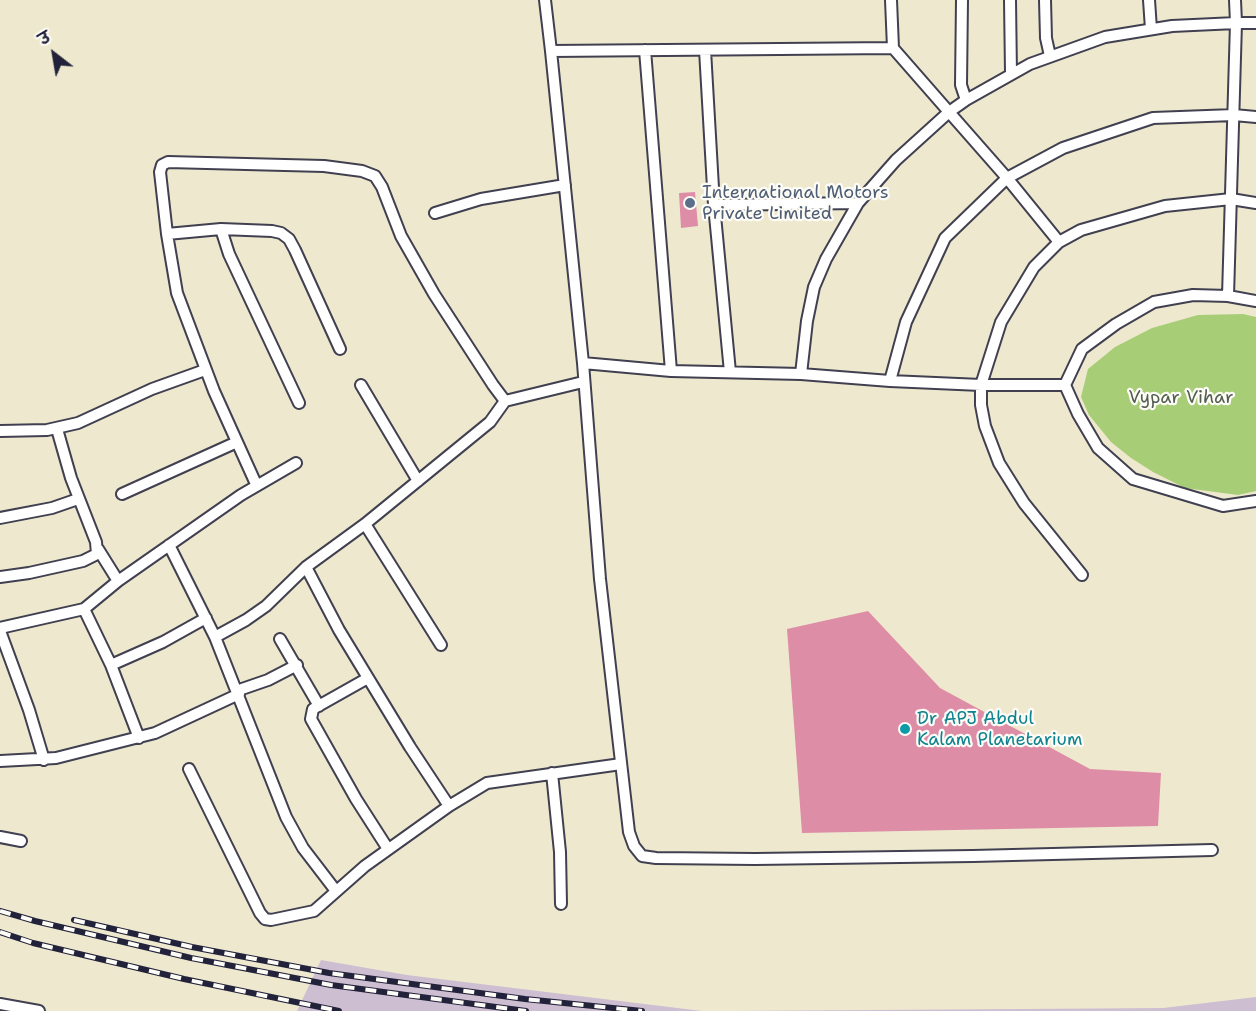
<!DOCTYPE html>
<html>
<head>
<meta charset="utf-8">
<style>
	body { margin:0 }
	#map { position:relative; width:1256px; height:1011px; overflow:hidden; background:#eee9ce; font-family:"Shantell Sans","Playpen Sans Deva",sans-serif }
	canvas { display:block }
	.north { position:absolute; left:24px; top:24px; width:60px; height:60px; -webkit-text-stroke:4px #fdfcf7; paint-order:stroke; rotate:329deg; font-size:16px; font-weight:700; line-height:24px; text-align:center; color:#22223b }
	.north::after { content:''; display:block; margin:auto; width:21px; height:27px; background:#22223b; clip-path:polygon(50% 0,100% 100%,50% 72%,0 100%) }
</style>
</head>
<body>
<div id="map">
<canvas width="1256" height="1011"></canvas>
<div class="north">उ</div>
</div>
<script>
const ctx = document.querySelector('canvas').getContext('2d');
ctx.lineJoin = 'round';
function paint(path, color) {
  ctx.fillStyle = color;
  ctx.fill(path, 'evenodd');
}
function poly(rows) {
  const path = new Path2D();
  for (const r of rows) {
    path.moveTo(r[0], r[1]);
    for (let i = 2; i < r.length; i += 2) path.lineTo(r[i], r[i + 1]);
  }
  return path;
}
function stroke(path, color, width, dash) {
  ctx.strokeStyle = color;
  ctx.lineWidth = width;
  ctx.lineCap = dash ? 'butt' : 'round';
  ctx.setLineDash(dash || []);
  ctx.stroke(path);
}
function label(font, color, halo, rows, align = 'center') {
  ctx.font = font + ' "Shantell Sans",sans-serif';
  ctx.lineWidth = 4.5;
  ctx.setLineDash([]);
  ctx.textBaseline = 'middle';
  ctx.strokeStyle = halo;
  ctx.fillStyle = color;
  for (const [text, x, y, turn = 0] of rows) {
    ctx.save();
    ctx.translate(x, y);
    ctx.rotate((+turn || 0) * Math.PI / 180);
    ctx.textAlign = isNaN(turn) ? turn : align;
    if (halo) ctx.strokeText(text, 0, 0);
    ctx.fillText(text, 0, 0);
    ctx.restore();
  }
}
paint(poly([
	[321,960,407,975,702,1011,297,1011],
	[1256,997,1256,1011,732,1011,1163,1008]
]), '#cebed2');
paint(poly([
	[1243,314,1256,317,1256,491,1238,495,1185,488,1153,472,1131,458,1111,442,1089,415,1081,397,1088,369,1115,347,1152,328,1198,315]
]), '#a8cd77');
paint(poly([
	[695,192,698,226,681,228,679,193],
	[868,611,940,688,1090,769,1161,773,1158,826,802,833,787,629]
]), '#de8da7');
const street = poly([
	[545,0,551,51,893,48,891,0],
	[962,0,961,85,966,100],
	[1010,0,1011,73],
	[1045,0,1046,38,1050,56],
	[1149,0,1151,29],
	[645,50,671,371],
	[705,50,714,205,730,372],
	[551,51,583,363,671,371,801,374,890,381,981,385,1065,385,1082,349,1116,324,1154,302,1193,295,1228,296,1256,301],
	[714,205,858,203],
	[435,213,481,199,565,185],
	[221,229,229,254,299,403],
	[167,234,221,229,272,231,281,233,289,239,295,250,340,349],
	[1059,242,1007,178,949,112,966,100,1030,64,1105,37,1172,26,1236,23,1235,0],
	[1228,296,1236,23,1256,23],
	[583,363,600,579,629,832,634,846,642,856,656,858,755,859,973,856,1212,850],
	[801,374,807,321,814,287,826,259,858,203,896,160,949,112,893,48],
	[890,381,906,322,945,238,1007,178,1063,148,1153,118,1234,115,1256,117],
	[361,385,418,481],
	[1065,385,1078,414,1098,448,1133,479,1223,506,1256,501],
	[0,431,47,430,78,423,152,389,205,370],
	[256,484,214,391,177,293,167,234,160,172,162,165,168,162,324,166,362,171,375,176,382,187,401,236,434,294,493,385,505,401,583,382],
	[122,494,237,442],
	[0,518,52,508,78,499],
	[365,524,441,645],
	[169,545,215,637,286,817,303,848,336,891],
	[98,549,118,581],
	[306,567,339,630,410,747,449,806],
	[1082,575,1024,503,999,463,985,426,981,405,981,385,1001,322,1034,267,1059,242,1081,230,1165,206,1231,199,1256,203],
	[0,577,29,573,83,561,97,554,96,542,71,478,57,429],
	[84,609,111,665,139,738],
	[0,628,84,609,118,581,241,495,296,463],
	[0,631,29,710,44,760],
	[215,637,246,620,266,606,306,567,365,524,490,422,505,401],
	[280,639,319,706],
	[111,665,163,642,206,618],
	[368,678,313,709,311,719,356,799,388,849],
	[0,761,56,758,155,733,239,694,239,690,268,680,297,665],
	[189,769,260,913,265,919,271,920,314,911,365,866,449,806,487,783,621,764],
	[552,773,560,852,561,904],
	[0,837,21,841],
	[0,1004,39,1011]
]);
stroke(street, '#414051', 14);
stroke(street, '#fff', 10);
const rail = poly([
	[0,911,35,921,191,958,331,985,526,1011],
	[74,920,192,947,329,973,525,999,642,1011],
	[0,932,33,943,184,979,339,1011]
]);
stroke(rail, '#22223b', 6);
stroke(rail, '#fdfcf7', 4, [11]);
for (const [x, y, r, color] of [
	[690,203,6,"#5c6f8a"],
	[905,729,6,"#0f9aa8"]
]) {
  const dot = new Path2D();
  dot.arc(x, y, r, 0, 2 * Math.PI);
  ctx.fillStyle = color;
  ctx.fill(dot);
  stroke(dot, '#fdfcf7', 2);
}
label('18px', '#4e5e75', '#fdfcf7', [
	["International Motors",702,193],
	["Private Limited",702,214]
], 'left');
label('18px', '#515e50', '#fdfcf7', [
	["Vypar Vihar",1181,398]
]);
label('18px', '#0d838f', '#fdfcf7', [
	["Dr APJ Abdul",917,719],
	["Kalam Planetarium",917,740]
], 'left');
</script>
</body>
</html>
